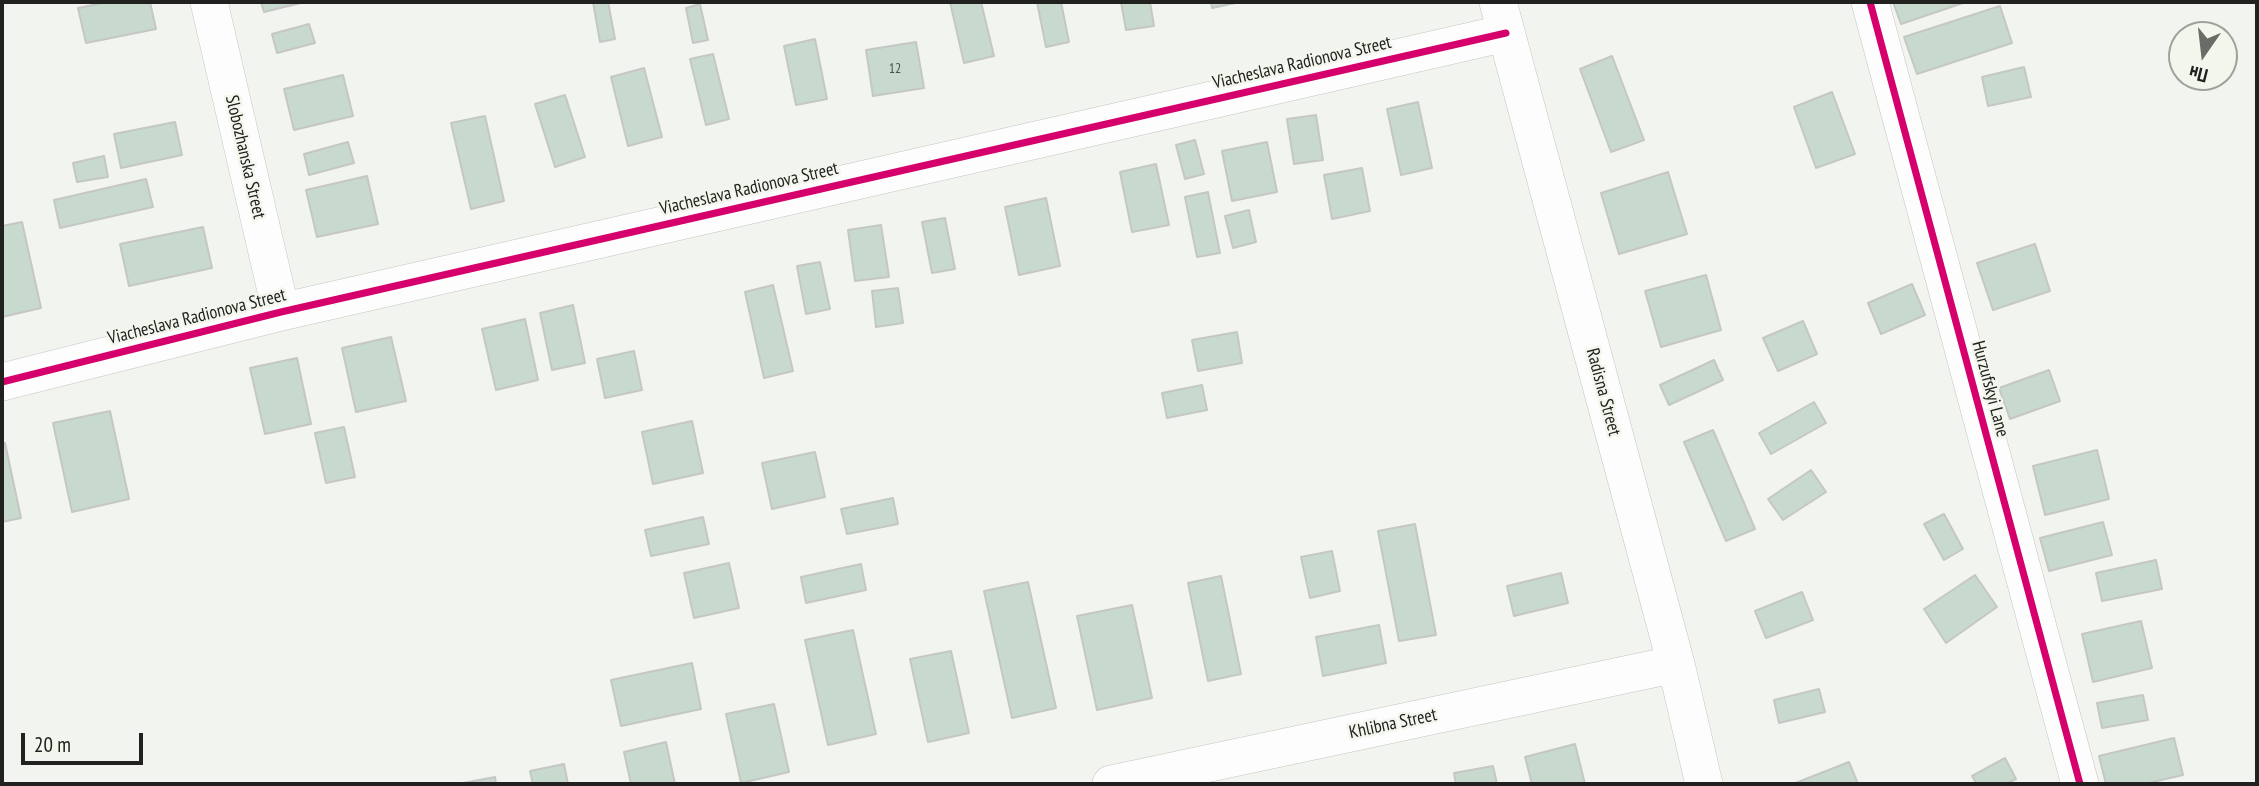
<!DOCTYPE html>
<html>
<head>
<meta charset="utf-8">
<style>
	body { margin:0 }
	#map { position:relative; width:2259px; height:786px; overflow:hidden; background:#f2f4ef; font-family:"PT Sans Narrow",sans-serif }
	canvas { display:block }
	.frame { position:absolute; inset:0; border:4px solid #21221f; pointer-events:none }
	.north { position:absolute; left:2168px; top:21px; width:70px; height:70px; box-sizing:border-box; background:#f3f6ed; border:2px solid #9fa19b; border-radius:50%; rotate:194deg; font-size:19px; font-weight:700; line-height:28px; text-align:center; color:#21221f }
	.north::after { content:''; display:block; margin:auto; width:24px; height:32px; background:#6a6c68; clip-path:polygon(50% 0,100% 100%,50% 72%,0 100%) }
	.scale { position:absolute; left:21px; top:733px; width:122px; height:32px; box-sizing:border-box; border:4px solid #21221f; border-top:0; padding-left:9px; font-size:21px; line-height:24px; white-space:nowrap; color:#21221f; -webkit-text-stroke:5px #f3f6ed; paint-order:stroke }
</style>
</head>
<body>
<div id="map">
<canvas width="2259" height="786"></canvas>
<div class="frame"></div>
<div class="north">Пн</div>
<div class="scale">20 m</div>
</div>
<script>
const ctx = document.querySelector('canvas').getContext('2d');
ctx.lineJoin = 'round';
function paint(path, color) {
  ctx.fillStyle = color;
  ctx.fill(path, 'evenodd');
}
function poly(rows) {
  const path = new Path2D();
  for (const r of rows) {
    path.moveTo(r[0], r[1]);
    for (let i = 2; i < r.length; i += 2) path.lineTo(r[i], r[i + 1]);
  }
  return path;
}
function stroke(path, color, width, dash) {
  ctx.strokeStyle = color;
  ctx.lineWidth = width;
  ctx.lineCap = dash ? 'butt' : 'round';
  ctx.setLineDash(dash || []);
  ctx.stroke(path);
}
function label(font, color, halo, rows, align = 'center') {
  ctx.font = font + ' "PT Sans Narrow",sans-serif';
  ctx.lineWidth = 5;
  ctx.setLineDash([]);
  ctx.textBaseline = 'middle';
  ctx.strokeStyle = halo;
  ctx.fillStyle = color;
  for (const [text, x, y, turn = 0] of rows) {
    ctx.save();
    ctx.translate(x, y);
    ctx.rotate((+turn || 0) * Math.PI / 180);
    ctx.textAlign = isNaN(turn) ? turn : align;
    if (halo) ctx.strokeText(text, 0, 0);
    ctx.fillText(text, 0, 0);
    ctx.restore();
  }
}
const building = poly([
	[108,2,150,2,156,29,86,43,78,8,108,2],
	[261,2,305,2,264,12,261,2],
	[593,2,608,2,615,39,600,42,593,2],
	[950,2,981,2,994,56,964,63,950,2],
	[1037,2,1061,2,1069,42,1046,47,1037,2],
	[1121,2,1150,2,1154,26,1126,30,1121,2],
	[1211,2,1240,2,1212,8,1211,2],
	[1893,2,1966,2,1901,24,1893,2],
	[700,4,708,40,693,43,686,8,700,4],
	[2000,6,2012,43,1917,74,1904,37,2000,6],
	[309,24,315,43,277,53,272,34,309,24],
	[815,39,827,99,796,105,784,46,815,39],
	[916,42,924,88,873,96,866,50,916,42],
	[713,54,729,119,706,125,690,59,713,54],
	[1612,56,1644,140,1611,152,1580,69,1612,56],
	[2024,67,2031,97,1988,106,1982,77,2024,67],
	[644,68,662,137,628,146,611,77,644,68],
	[343,75,353,116,294,130,284,89,343,75],
	[1832,92,1855,154,1816,168,1794,107,1832,92],
	[565,95,585,157,555,167,535,104,565,95],
	[1418,102,1432,168,1401,175,1387,109,1418,102],
	[1316,115,1323,160,1294,164,1287,119,1316,115],
	[485,116,504,201,471,209,451,123,485,116],
	[175,122,182,155,121,168,114,134,175,122],
	[1195,140,1204,174,1185,179,1176,145,1195,140],
	[348,142,354,163,309,175,304,154,348,142],
	[1267,142,1277,192,1232,201,1222,151,1267,142],
	[104,156,108,177,77,182,73,163,104,156],
	[1156,164,1169,225,1132,232,1120,172,1156,164],
	[1362,168,1370,211,1332,219,1324,175,1362,168],
	[1668,172,1687,234,1619,254,1601,193,1668,172],
	[367,176,378,224,317,237,306,190,367,176],
	[146,179,153,207,60,228,54,200,146,179],
	[1208,192,1220,253,1197,257,1185,197,1208,192],
	[1046,198,1060,266,1019,275,1005,207,1046,198],
	[1249,210,1256,242,1233,248,1225,216,1249,210],
	[945,218,955,269,932,273,922,222,945,218],
	[22,222,41,308,2,317,2,226,22,222],
	[881,225,889,277,855,281,848,230,881,225],
	[203,227,212,268,129,286,120,244,203,227],
	[2035,244,2050,291,1993,310,1977,263,2035,244],
	[820,262,830,309,806,314,797,266,820,262],
	[1706,275,1721,330,1661,347,1645,291,1706,275],
	[1912,284,1925,315,1881,334,1868,303,1912,284],
	[773,285,793,371,764,378,745,292,773,285],
	[898,288,903,323,876,327,872,291,898,288],
	[573,305,585,363,552,370,540,313,573,305],
	[525,319,538,380,496,390,482,329,525,319],
	[1803,321,1817,354,1778,371,1763,338,1803,321],
	[1237,332,1242,363,1198,371,1192,340,1237,332],
	[391,337,406,401,356,412,342,348,391,337],
	[634,351,642,390,605,398,597,359,634,351],
	[297,358,311,424,265,434,250,368,297,358],
	[1714,360,1723,380,1669,405,1660,385,1714,360],
	[2049,370,2060,401,2010,419,1999,388,2049,370],
	[1202,385,1207,410,1167,418,1162,393,1202,385],
	[1814,402,1826,423,1771,454,1759,433,1814,402],
	[110,411,129,499,72,512,53,423,110,411],
	[692,421,703,473,653,484,642,432,692,421],
	[344,427,355,477,326,483,315,433,344,427],
	[1713,430,1755,529,1726,541,1684,442,1713,430],
	[2,443,5,443,21,518,2,522,2,443],
	[2097,450,2109,499,2045,515,2033,466,2097,450],
	[815,452,825,497,772,509,762,463,815,452],
	[1811,470,1826,492,1783,520,1768,499,1811,470],
	[893,498,898,524,847,534,841,509,893,498],
	[1944,514,1963,549,1944,560,1924,524,1944,514],
	[703,517,709,544,651,556,645,530,703,517],
	[2103,522,2112,555,2049,571,2040,538,2103,522],
	[1415,524,1436,635,1399,641,1378,531,1415,524],
	[1332,551,1340,591,1310,598,1301,557,1332,551],
	[2156,560,2162,589,2102,601,2096,573,2156,560],
	[729,563,739,608,694,618,684,573,729,563],
	[861,564,866,590,806,603,801,577,861,564],
	[1561,573,1568,603,1514,616,1507,586,1561,573],
	[1975,575,1997,607,1946,643,1924,609,1975,575],
	[1221,576,1241,674,1208,681,1188,583,1221,576],
	[1028,582,1056,708,1012,718,984,591,1028,582],
	[1802,592,1813,620,1766,638,1755,611,1802,592],
	[1132,605,1152,698,1097,710,1077,616,1132,605],
	[2141,621,2152,668,2093,682,2082,634,2141,621],
	[1379,625,1386,663,1323,676,1316,637,1379,625],
	[853,630,876,734,828,745,805,640,853,630],
	[951,651,969,733,928,742,910,659,951,651],
	[692,663,701,709,621,726,611,680,692,663],
	[1819,689,1825,712,1779,723,1774,700,1819,689],
	[2143,695,2148,720,2102,728,2097,703,2143,695],
	[774,704,789,772,741,783,726,714,774,704],
	[2174,738,2183,775,2144,784,2106,784,2099,756,2174,738],
	[666,742,675,784,631,784,624,752,666,742],
	[1575,744,1585,784,1532,784,1525,757,1575,744],
	[2005,758,2016,779,2006,784,1977,784,1972,776,2005,758],
	[1849,762,1858,784,1793,784,1849,762],
	[564,764,568,784,533,784,530,771,564,764],
	[1493,766,1497,784,1456,784,1454,773,1493,766],
	[495,777,496,784,458,784,495,777]
]);
paint(building, '#c8dacd');
stroke(building, '#c5c7c4', 2);
const minor = poly([
	[209,2,281,312],
	[1498,2,1676,664,1704,784],
	[1870,2,2080,784],
	[2,382,281,312,1506,33],
	[1111,784,1676,664]
]);
stroke(minor, '#c4c6c2', 38);
stroke(minor, '#fdfdfd', 37);
stroke(poly([
	[1870,2,2080,784],
	[2,382,281,312,1506,33]
]), '#d6006c', 7);
label('14px', '#4b504a', null, [
	["12",895,69]
]);
label('18px', '#21221f', '#f3f6ed', [
	["Viacheslava Radionova Street",1302,63,-13],
	["Slobozhanska Street",245,157,77],
	["Viacheslava Radionova Street",749,189,-13],
	["Viacheslava Radionova Street",197,317,-14],
	["Hurzufskyi Lane",1990,389,75],
	["Radisna Street",1603,392,75],
	["Khlibna Street",1393,724,-12]
]);
</script>
</body>
</html>
